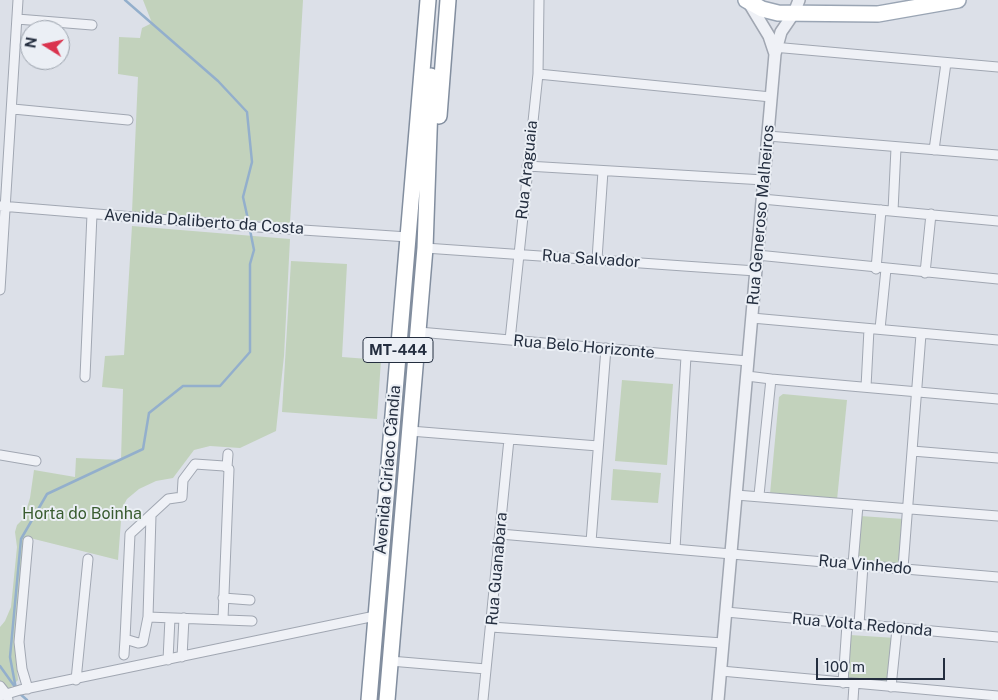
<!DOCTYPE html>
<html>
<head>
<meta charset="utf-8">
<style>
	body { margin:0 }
	#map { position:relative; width:998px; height:700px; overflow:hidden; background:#dce0e8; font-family:"Public Sans",sans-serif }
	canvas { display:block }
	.north { position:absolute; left:20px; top:20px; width:50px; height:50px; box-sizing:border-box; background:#ebeff5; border:1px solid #9ba2ac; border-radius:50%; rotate:280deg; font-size:14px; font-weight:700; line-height:20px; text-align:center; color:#242e3f }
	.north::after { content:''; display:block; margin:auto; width:18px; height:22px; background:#da334e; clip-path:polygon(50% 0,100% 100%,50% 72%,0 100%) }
	.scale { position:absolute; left:816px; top:658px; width:129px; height:22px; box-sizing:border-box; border:2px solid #242e3f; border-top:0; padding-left:6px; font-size:15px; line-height:18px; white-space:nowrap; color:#242e3f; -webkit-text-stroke:4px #ebeff5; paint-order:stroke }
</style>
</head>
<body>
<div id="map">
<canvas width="998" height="700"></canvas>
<div class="north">N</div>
<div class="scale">100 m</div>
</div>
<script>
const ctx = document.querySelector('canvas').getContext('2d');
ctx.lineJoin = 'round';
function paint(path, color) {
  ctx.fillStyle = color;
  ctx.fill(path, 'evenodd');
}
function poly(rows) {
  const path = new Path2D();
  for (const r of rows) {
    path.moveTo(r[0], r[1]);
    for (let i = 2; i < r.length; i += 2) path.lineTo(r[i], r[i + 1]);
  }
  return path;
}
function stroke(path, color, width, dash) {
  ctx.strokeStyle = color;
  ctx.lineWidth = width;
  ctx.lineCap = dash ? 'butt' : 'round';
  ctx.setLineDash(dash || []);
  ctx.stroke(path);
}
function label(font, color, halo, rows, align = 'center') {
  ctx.font = font + ' "Public Sans",sans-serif';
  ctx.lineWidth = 4;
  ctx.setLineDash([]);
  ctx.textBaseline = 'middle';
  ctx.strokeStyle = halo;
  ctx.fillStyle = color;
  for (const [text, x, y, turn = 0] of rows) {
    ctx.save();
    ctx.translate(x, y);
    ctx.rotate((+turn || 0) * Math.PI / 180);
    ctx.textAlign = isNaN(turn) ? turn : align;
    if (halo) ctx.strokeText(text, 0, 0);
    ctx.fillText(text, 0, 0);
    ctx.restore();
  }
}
paint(poly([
	[143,0,303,0,290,223,132,212,138,77,118,74,119,37,140,38,142,28,152,23],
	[132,226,290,239,284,356,276,431,240,448,210,446,194,450,173,478,156,481,139,489,127,499,122,508,118,560,26,537,22,555,15,650,18,680,8,690,0,681,0,627,5,621,11,607,17,547,15,532,17,525,24,518,30,498,34,470,75,477,76,458,121,460,123,389,102,387,105,356,124,355],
	[291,261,347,264,342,357,381,360,377,419,282,412],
	[622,380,673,384,667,465,615,461],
	[783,394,847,400,837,500,770,494,779,397],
	[613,469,661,473,658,503,611,500],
	[860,516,904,519,900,567,857,561],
	[850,635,896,638,891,682,846,679]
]), '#c2d2bc');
stroke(poly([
	[125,0,218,81,247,112,252,162,243,197,249,224],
	[0,666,15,687],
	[16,689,10,657,21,539,47,494,143,449,149,413,183,386,220,386,250,352,250,264,254,250,250,230],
	[19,693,27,700]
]), '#93afcc', 2.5);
const minor = poly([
	[17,19,92,25],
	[773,47,998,67],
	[538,74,771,97],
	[13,109,128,120],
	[768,136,998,155],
	[934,150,946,63],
	[527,166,764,180],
	[762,199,998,221],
	[0,206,243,226,408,237],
	[893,211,896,148],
	[425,248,756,271],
	[757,255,998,279],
	[597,259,603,171],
	[876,269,881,210],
	[925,273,931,214],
	[0,290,18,0],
	[752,318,998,340],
	[880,329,886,269],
	[419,332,748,361],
	[510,340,538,74,539,0],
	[747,376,771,379,759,495],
	[85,377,92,214],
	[771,379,998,399],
	[866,387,869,329],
	[410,431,598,446],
	[912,451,998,458],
	[0,455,36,461],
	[227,467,228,454],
	[736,495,998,516],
	[500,534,998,577],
	[28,541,19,642,22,669,28,689],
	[591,542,606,348],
	[675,549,686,356],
	[853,564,858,505],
	[903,568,921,334],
	[223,598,250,600],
	[726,612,998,637],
	[148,617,151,515],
	[223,619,229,469,224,466,195,464,183,480,182,497,168,499,130,534,125,639,138,643,143,642,148,617,252,621],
	[859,625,863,565],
	[491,627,723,643],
	[124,655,125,639],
	[182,657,184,618],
	[168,660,170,618],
	[390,661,486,669],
	[721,671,998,696],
	[76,680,88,559],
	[843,683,847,624],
	[0,686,7,695,8,700],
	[891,687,897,629],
	[0,696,20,690,375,616],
	[483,700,509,439],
	[853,700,854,685]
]);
const tertiary = poly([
	[749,3,769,36,775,54],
	[718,700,775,54,781,32,794,13,799,0]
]);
const primary = poly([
	[746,0,762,9,778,13,878,14,958,0]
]);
const trunk = poly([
	[439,116,448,0],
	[369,700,428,0],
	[387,700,425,248,431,76]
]);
stroke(minor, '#a1a7b2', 11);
stroke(tertiary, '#a1a7b2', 14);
stroke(primary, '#9aa5b4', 18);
stroke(trunk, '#828e9f', 18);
stroke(minor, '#eff1f6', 9);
stroke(tertiary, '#eff1f6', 11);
stroke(primary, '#fff', 15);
stroke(trunk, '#fff', 15);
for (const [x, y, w] of [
	[398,350,70]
]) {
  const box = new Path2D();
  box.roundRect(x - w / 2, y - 12.5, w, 25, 4);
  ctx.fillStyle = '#ebeff5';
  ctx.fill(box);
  stroke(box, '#242e3f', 1);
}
label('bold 15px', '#242e3f', null, [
	["MT-444",398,350]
]);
label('16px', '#242e3f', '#ebeff5', [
	["Rua Araguaia",527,170,-84],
	["Rua Generoso Malheiros",761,215,-85],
	["Avenida Daliberto da Costa",204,222,4],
	["Rua Salvador",591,259,4],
	["Rua Belo Horizonte",584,347,5],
	["Avenida Ciríaco Cândia",388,470,-85],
	["Rua Vinhedo",865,565,5],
	["Rua Guanabara",497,569,-85],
	["Rua Volta Redonda",862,625,5]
]);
label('16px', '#395c30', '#ebeff5', [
	["Horta do Boinha",82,514]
]);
</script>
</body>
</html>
